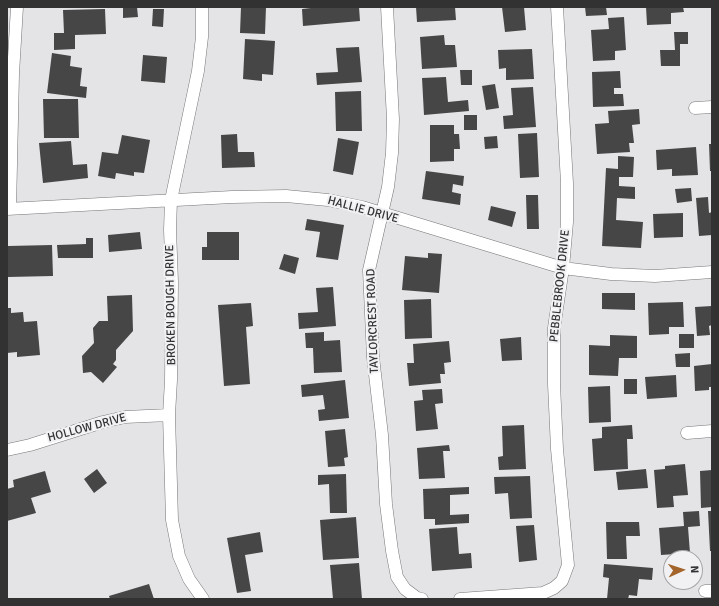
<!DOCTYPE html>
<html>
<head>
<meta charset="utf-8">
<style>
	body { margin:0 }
	#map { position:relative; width:719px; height:606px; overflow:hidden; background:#e4e4e6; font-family:Signika,sans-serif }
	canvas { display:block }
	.frame { position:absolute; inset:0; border:8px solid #323233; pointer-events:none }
	.north { position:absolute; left:663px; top:550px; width:40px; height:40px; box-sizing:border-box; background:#f1f1f4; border:1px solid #a5a5a7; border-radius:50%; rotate:87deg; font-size:11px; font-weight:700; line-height:16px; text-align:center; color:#323233 }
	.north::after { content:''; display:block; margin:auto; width:14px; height:18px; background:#a3652b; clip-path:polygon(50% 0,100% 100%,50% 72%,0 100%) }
</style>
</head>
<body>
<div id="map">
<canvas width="719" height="606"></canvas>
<div class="frame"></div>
<div class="north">N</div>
</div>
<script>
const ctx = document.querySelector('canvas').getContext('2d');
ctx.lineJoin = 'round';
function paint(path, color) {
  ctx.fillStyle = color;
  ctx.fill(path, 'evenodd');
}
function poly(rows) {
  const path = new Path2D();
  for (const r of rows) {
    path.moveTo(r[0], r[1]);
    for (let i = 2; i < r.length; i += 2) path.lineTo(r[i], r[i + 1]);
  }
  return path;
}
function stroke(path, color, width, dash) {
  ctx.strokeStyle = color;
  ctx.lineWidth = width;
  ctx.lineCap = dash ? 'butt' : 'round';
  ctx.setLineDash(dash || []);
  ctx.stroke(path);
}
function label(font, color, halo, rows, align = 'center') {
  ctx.font = font + ' Signika,sans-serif';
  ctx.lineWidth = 4;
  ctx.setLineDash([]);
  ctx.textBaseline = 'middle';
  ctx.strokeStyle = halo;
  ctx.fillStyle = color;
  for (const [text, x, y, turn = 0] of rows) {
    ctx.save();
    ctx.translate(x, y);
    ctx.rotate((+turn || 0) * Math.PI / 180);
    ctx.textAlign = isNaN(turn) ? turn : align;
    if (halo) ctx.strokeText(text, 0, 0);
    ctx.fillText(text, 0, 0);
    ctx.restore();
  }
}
paint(poly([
	[123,7,137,7,138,17,123,18],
	[241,7,266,7,265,34,240,33],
	[320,7,359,7,360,21,303,26,302,9],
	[416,7,455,7,456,20,417,22],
	[502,7,524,7,526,30,505,32],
	[585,7,606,7,607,15,586,16],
	[646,7,683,7,684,12,671,13,671,24,647,25],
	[105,9,106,34,75,35,75,49,54,50,54,33,64,33,63,10],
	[153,9,164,9,163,27,152,26],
	[624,17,626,50,615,51,615,60,593,61,591,30,609,29,608,18],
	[674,32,688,32,688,44,680,44,680,66,661,66,660,50,675,50],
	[444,35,445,45,455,45,457,67,422,69,420,37],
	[245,39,275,41,273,75,262,74,262,81,243,79],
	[359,47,362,82,317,85,316,73,338,72,336,48],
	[532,49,534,79,506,80,506,68,499,69,498,50],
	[52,53,71,56,70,66,82,68,80,86,87,87,86,98,47,93],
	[143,55,167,57,165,83,141,81],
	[460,70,472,70,472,85,461,85],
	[620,71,621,88,614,88,614,94,623,94,624,106,593,107,592,72],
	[446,77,448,102,468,100,469,111,424,115,422,78],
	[495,84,499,108,486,110,482,86],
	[533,87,536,127,504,129,503,116,513,115,511,88],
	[361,91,362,131,336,131,335,92],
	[43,99,78,99,79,138,44,138],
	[639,109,640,124,632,125,634,143,629,143,630,152,597,154,595,124,609,123,608,111],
	[464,115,477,115,477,130,464,130],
	[430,125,454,125,454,134,459,134,460,149,454,149,454,161,430,162],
	[537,133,539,177,520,178,518,134],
	[237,134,238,152,254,152,255,167,222,168,221,135],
	[122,135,150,140,144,173,134,172,134,176,116,173,115,179,98,176,102,152,118,154],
	[497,136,498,148,485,149,484,137],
	[338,138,359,142,353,175,333,171],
	[71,141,73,165,87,164,88,178,43,183,39,143],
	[709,144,712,144,712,171,710,171],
	[696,147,698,175,672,176,672,169,657,170,656,150],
	[618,156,634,157,633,177,619,177,619,186,635,187,635,199,617,198,616,220,643,222,641,248,602,246,606,168,618,169],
	[426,171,464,176,463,186,453,184,452,192,461,194,460,205,422,199],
	[691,188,692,201,677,203,675,189],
	[526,195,538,195,539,229,527,229],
	[708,197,709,213,712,212,712,235,699,236,696,198],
	[491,206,516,212,512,227,488,220],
	[683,213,683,237,654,238,653,214],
	[307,219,344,225,338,260,316,257,320,232,305,230],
	[140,232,142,249,109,252,108,235],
	[207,232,239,232,239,260,202,260,202,247,207,247],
	[86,238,93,238,93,258,58,258,57,245,86,244],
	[52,245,53,276,8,277,8,246],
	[428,253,442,254,439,293,402,290,405,256,428,258],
	[284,254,299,258,295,274,279,269],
	[333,287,336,326,299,329,298,313,318,312,316,288],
	[602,293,635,293,635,310,602,309],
	[132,295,133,331,116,350,116,360,113,364,117,367,103,383,91,372,83,373,82,356,94,343,93,328,99,321,108,321,107,296],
	[431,299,432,338,405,339,404,300],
	[683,302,684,327,669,327,669,334,649,335,648,303],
	[251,303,253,326,246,327,250,384,224,386,218,305],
	[712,306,712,325,709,326,710,335,697,336,695,307],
	[7,308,11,308,11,313,23,312,24,322,37,321,40,355,17,357,17,352,7,353],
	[324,332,324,341,340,340,342,372,314,373,313,348,306,348,305,333],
	[679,334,694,334,694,348,679,348],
	[610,335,637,336,637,358,619,358,618,376,589,375,589,345,610,346],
	[521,337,522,360,502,361,500,339],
	[449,341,451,362,444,363,445,374,440,374,441,383,409,386,407,363,414,363,413,344],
	[690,353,690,367,676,367,675,354],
	[712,364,712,387,709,387,709,390,695,391,694,366],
	[676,375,677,397,647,399,645,377],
	[624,379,637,379,637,394,624,394],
	[345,380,349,418,319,421,318,410,325,409,323,395,302,397,301,385],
	[610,386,611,422,589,423,588,387],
	[442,389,443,403,435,404,438,429,416,431,414,401,423,400,422,390],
	[524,425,526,469,499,470,498,457,503,456,502,426],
	[632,425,633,439,627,439,628,469,594,471,592,439,602,438,602,427],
	[345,429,348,457,344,458,345,466,328,467,325,431],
	[449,445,450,451,443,451,445,478,419,479,417,448],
	[685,464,688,495,673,496,674,507,657,508,654,470,665,469,665,466],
	[97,469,107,483,94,493,84,479],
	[646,469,648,488,618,490,616,472],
	[712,470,712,507,701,508,700,471],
	[45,471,51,492,31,498,36,513,7,521,7,489,14,487,13,480],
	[346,474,347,513,330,513,329,484,318,485,318,475],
	[530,476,532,518,510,519,508,493,495,494,494,477],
	[469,487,469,494,450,495,450,515,469,514,469,523,435,525,435,519,424,519,423,489],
	[699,511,700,526,688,527,690,553,661,555,659,528,684,526,683,512],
	[708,511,712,511,712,551,710,551],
	[356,517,359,558,323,560,320,520],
	[606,522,639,522,640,536,626,536,627,559,607,559],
	[534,525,537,560,519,562,516,526],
	[457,527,459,554,471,553,472,568,432,571,429,529],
	[260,532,263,552,245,555,251,591,237,593,227,538],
	[359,563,362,599,333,599,330,565],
	[604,564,653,568,652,580,639,579,637,596,629,595,628,599,607,599,609,578,603,577],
	[149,584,154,599,110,599,109,596]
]), '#474647');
const minor = poly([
	[202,7,202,37,198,71,171,200,170,230,172,282,171,380,169,415,172,520,179,556,189,579,203,599],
	[387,7,393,119,392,153,388,187,369,270,373,357,382,435,386,504,392,551,397,577,405,589,417,598,422,599],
	[695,108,712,107],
	[7,209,232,197,286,196,328,200,362,207,563,268,611,274,655,276,712,272],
	[10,209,13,74,17,7],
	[687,433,712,431],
	[7,450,30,445,103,422,125,417,169,415],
	[705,591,712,591],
	[460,599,543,593,554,588,562,581,568,565,557,449,554,384,554,328,563,268,567,222,567,183,557,7]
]);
stroke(minor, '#757577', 13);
stroke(minor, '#fff', 12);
label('12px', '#323233', '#f1f1f4', [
	["HALLIE DRIVE",363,210,15],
	["PEBBLEBROOK DRIVE",560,286,-84],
	["BROKEN BOUGH DRIVE",171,305,-91],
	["TAYLORCREST ROAD",373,321,-92],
	["HOLLOW DRIVE",87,428,-15]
]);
</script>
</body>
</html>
